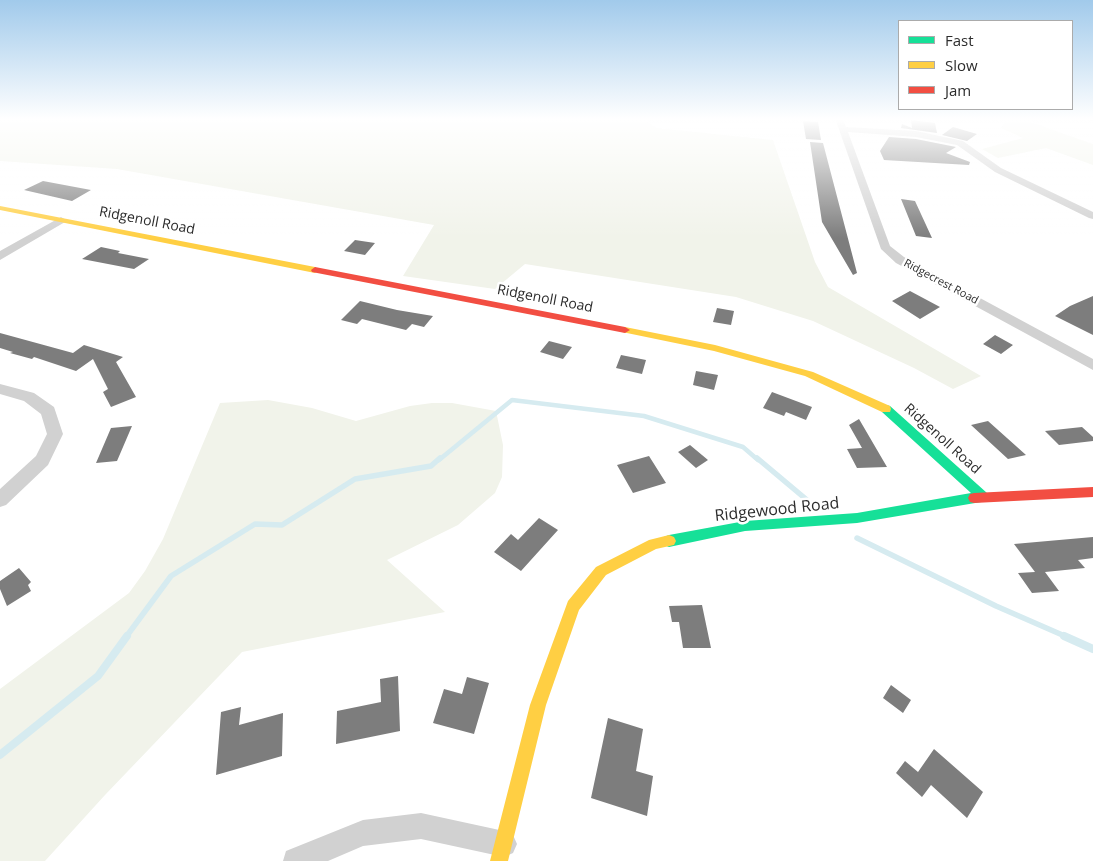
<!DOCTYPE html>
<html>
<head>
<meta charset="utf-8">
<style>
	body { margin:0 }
	#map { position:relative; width:1093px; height:861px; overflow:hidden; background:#fff; font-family:"Open Sans",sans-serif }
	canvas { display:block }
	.legend { position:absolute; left:898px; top:20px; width:175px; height:90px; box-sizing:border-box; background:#fff; border:1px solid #ababab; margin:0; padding:6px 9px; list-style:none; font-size:15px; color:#2c2c2c }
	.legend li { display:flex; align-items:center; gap:10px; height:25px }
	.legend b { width:25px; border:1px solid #ababab }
</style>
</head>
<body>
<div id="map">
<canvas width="1093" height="861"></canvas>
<ul class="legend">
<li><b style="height:6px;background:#16e098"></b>Fast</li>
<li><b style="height:6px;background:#ffcf43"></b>Slow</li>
<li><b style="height:6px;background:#f24e42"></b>Jam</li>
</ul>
</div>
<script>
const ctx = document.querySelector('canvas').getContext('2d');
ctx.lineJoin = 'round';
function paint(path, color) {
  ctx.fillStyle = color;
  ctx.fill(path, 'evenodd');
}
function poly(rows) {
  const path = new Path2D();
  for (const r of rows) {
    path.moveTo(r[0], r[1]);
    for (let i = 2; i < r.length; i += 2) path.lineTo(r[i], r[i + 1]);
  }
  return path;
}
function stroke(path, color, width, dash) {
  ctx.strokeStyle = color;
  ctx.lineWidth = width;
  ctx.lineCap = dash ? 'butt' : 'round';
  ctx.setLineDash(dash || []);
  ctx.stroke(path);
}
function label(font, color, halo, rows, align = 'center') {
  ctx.font = font + ' "Open Sans",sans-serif';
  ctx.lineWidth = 5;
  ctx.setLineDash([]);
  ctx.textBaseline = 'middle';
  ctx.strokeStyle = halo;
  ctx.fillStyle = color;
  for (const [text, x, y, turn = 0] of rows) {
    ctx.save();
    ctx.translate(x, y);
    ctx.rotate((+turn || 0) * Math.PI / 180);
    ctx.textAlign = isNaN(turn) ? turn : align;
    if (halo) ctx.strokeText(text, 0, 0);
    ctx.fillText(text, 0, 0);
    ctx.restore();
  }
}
paint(poly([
	[0,118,642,118,656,128,773,140,815,262,828,287,981,376,953,389,914,368,813,321,736,297,525,264,495,289,403,276,434,225,117,169,0,161],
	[1007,118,1032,118,1030,122,1093,144,1093,165,1046,148,998,158,982,149,1023,138,1001,128],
	[268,400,312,408,356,421,410,406,432,403,452,403,496,411,503,445,502,477,495,493,458,525,387,560,445,612,242,652,105,795,45,861,0,861,0,689,129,593,145,571,163,539,220,403]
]), '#f1f3ea');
stroke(poly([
	[439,460,512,400,644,416,743,447,758,460]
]), '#d6ebf0', 4.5);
stroke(poly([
	[757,458,807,500],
	[857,538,996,606,1067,637],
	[126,637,171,576,255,524,282,525,355,479,431,466,440,458]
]), '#d6ebf0', 5.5);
stroke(poly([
	[1064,636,1093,649],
	[0,755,98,676,127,636]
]), '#d6ebf0', 8);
paint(poly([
	[911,120,935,123,937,133,901,128,902,124,912,128],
	[803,121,818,122,821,140,806,139],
	[953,127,977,134,967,141,942,135],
	[889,137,916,139,956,147,946,153,970,162,969,165,884,160,880,151],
	[810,142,823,143,857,273,853,275,822,222],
	[43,181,91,190,72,201,24,190],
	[901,199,915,201,932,238,916,236],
	[355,240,375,243,365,255,344,251],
	[101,247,120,251,118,253,149,259,134,269,82,259],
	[910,291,940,307,920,319,892,301],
	[1093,296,1093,335,1055,316,1070,306],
	[360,301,397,310,433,316,424,327,412,324,406,330,362,319,357,324,341,320],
	[717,308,734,311,731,325,713,322],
	[0,333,73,353,84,345,123,357,116,362,136,397,111,407,103,392,108,389,93,359,76,371,34,357,32,359,10,353,13,352,0,348],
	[995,335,1013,345,1001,354,983,344],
	[549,341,572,347,563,359,540,352],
	[621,355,646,360,642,374,616,368],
	[696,371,718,375,714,390,693,385],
	[772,392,812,407,806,420,786,412,784,416,763,408],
	[859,419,887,467,857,468,847,449,862,448,849,425],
	[988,421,1026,455,1008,459,971,425],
	[132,426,117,461,96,463,111,428],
	[1082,427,1093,437,1093,441,1059,445,1045,431],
	[690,445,708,460,696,468,678,452],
	[649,456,666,483,633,493,617,465],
	[539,518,558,530,521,571,494,552,511,534,518,540],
	[1093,537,1093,558,1078,560,1085,568,1045,572,1059,591,1032,593,1018,573,1035,572,1014,544],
	[19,568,31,582,28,585,31,591,7,606,0,589,0,581],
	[702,605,711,648,683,648,679,622,672,622,669,606],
	[398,676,400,731,336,744,337,711,381,702,380,679],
	[467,677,489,683,474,734,433,723,444,689,462,694],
	[891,685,911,700,903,713,883,698],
	[241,707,239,725,283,713,282,756,216,775,221,712],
	[608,718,643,729,636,771,653,776,647,816,591,798],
	[934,749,983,792,967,818,931,785,922,797,896,773,905,761,918,772]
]), '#7d7d7d');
paint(poly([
	[835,118,843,118,846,127,916,131,963,141,1001,168,1093,212,1093,219,1089,218,995,172,957,145,916,137,848,132,890,246,904,257,1093,359,1093,370,896,263,881,249,835,118],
	[1088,118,1093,118,1093,121,1089,120,1088,118],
	[61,217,66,220,65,222,0,260,0,251,61,217],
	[0,384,34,393,54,407,63,434,48,465,6,505,0,507,0,489,36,456,47,434,41,414,24,401,0,394,0,384],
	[421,813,504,831,513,835,517,844,513,853,504,857,421,839,363,846,328,861,283,861,286,851,363,820,421,813]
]), '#d1d1d1');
paint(poly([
	[886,405,890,406,987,493,989,497,987,501,857,523,745,531,669,547,664,545,662,541,664,537,669,535,745,521,857,513,971,493,882,412,881,409,886,405]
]), '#16e098');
paint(poly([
	[0,206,315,267,319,270,315,273,0,210,0,206],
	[625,327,715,345,813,372,890,406,891,409,890,412,882,412,805,376,714,351,622,332,620,330,625,327],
	[669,535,674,537,676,541,674,545,656,549,606,575,579,610,546,705,508,861,490,861,530,705,568,601,596,567,649,540,669,535]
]), '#ffcf43');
paint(poly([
	[315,267,625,327,630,330,625,333,312,272,311,270,315,267],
	[1093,487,1093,497,974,503,970,502,968,498,970,494,974,493,1093,487]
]), '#f24e42');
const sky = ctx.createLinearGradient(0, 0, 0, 238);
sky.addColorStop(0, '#a1caeb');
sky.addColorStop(0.5, '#fff');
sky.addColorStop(1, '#ffffff00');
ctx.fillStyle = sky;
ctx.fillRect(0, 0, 1093, 238);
label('11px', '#2c2c2c', '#fff', [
	["Ridgecrest Road",941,282,28]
]);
label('14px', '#2c2c2c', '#fff', [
	["Ridgenoll Road",147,221,11],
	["Ridgenoll Road",545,299,11],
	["Ridgenoll Road",942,439,42]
]);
label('16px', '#2c2c2c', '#fff', [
	["Ridgewood Road",777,510,-6]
]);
</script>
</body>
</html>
